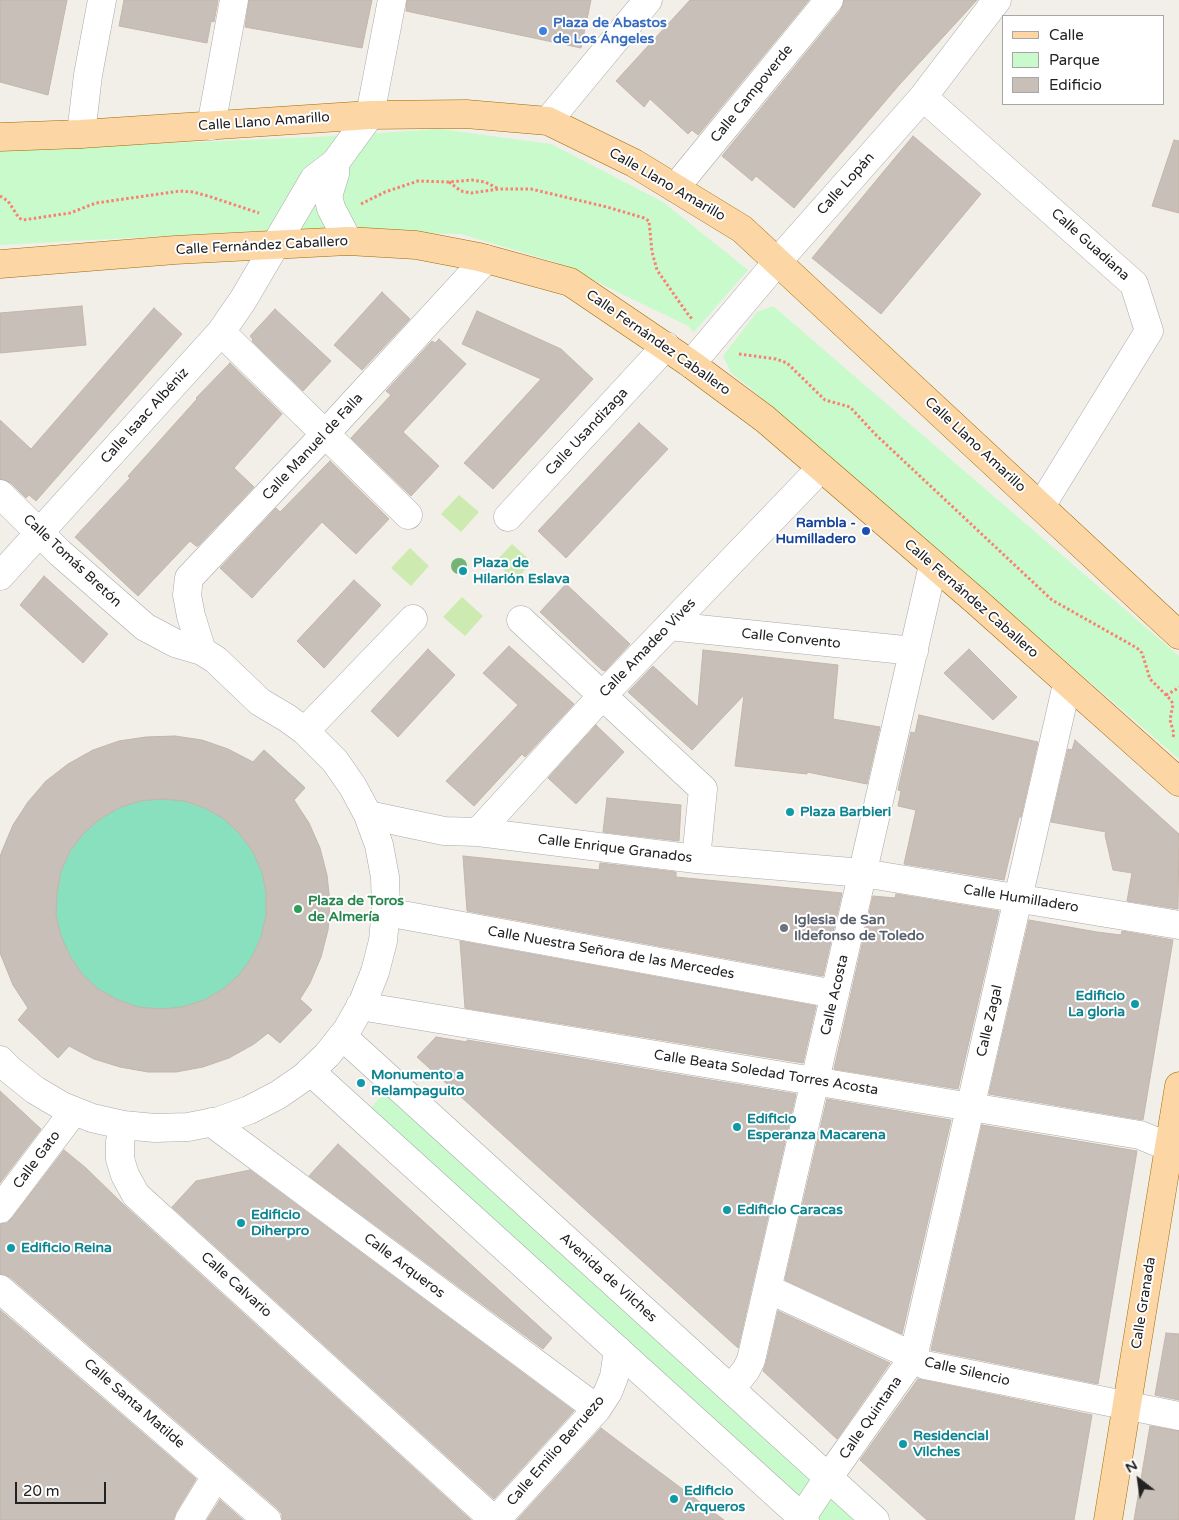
<!DOCTYPE html>
<html>
<head>
<meta charset="utf-8">
<style>
	body { margin:0 }
	#map { position:relative; width:1179px; height:1520px; overflow:hidden; background:#f2efe9; font-family:"Varela Round",sans-serif }
	canvas { display:block }
	.legend { position:absolute; left:1002px; top:15px; width:162px; height:90px; box-sizing:border-box; background:#fff; border:1px solid #a7a7a7; margin:0; padding:6px 9px; list-style:none; font-size:15px; color:#222 }
	.legend li { display:flex; align-items:center; gap:10px; height:25px }
	.legend b { width:25px; border:1px solid #a7a7a7 }
	.north { position:absolute; left:1114px; top:1455px; width:50px; height:50px; -webkit-text-stroke:4px #fff; paint-order:stroke; rotate:330deg; font-size:14px; font-weight:700; line-height:20px; text-align:center; color:#222 }
	.north::after { content:''; display:block; margin:auto; width:18px; height:22px; background:#222; clip-path:polygon(50% 0,100% 100%,50% 72%,0 100%) }
	.scale { position:absolute; left:15px; top:1482px; width:91px; height:22px; box-sizing:border-box; border:2px solid #222; border-top:0; padding-left:6px; font-size:15px; line-height:18px; white-space:nowrap; color:#222; -webkit-text-stroke:4px #fff; paint-order:stroke }
</style>
</head>
<body>
<div id="map">
<canvas width="1179" height="1520"></canvas>
<ul class="legend">
<li><b style="height:6px;background:#fcd6a4"></b>Calle</li>
<li><b style="height:14px;background:#c8facc"></b>Parque</li>
<li><b style="height:14px;background:#c7bfb8"></b>Edificio</li>
</ul>
<div class="north">N</div>
<div class="scale">20 m</div>
</div>
<script>
const ctx = document.querySelector('canvas').getContext('2d');
ctx.lineJoin = 'round';
function paint(path, color) {
  ctx.fillStyle = color;
  ctx.fill(path, 'evenodd');
}
function poly(rows) {
  const path = new Path2D();
  for (const r of rows) {
    path.moveTo(r[0], r[1]);
    for (let i = 2; i < r.length; i += 2) path.lineTo(r[i], r[i + 1]);
  }
  return path;
}
function stroke(path, color, width, dash) {
  ctx.strokeStyle = color;
  ctx.lineWidth = width;
  ctx.lineCap = dash ? 'butt' : 'round';
  ctx.setLineDash(dash || []);
  ctx.stroke(path);
}
function label(font, color, halo, rows, align = 'center') {
  ctx.font = font + ' "Varela Round",sans-serif';
  ctx.lineWidth = 4;
  ctx.setLineDash([]);
  ctx.textBaseline = 'middle';
  ctx.strokeStyle = halo;
  ctx.fillStyle = color;
  for (const [text, x, y, turn = 0] of rows) {
    ctx.save();
    ctx.translate(x, y);
    ctx.rotate((+turn || 0) * Math.PI / 180);
    ctx.textAlign = isNaN(turn) ? turn : align;
    if (halo) ctx.strokeText(text, 0, 0);
    ctx.fillText(text, 0, 0);
    ctx.restore();
  }
}
paint(poly([
	[459,495,479,512,461,532,441,514],
	[512,544,532,562,515,581,495,562],
	[410,548,429,566,411,586,391,568],
	[462,597,483,616,465,636,443,617]
]), '#cdebb0');
paint(poly([
	[440,129,551,144,663,202,748,270,694,332,688,326,558,263,461,234,258,231,0,245,0,150,315,137],
	[773,306,1179,656,1179,759,749,387,731,373,723,356,757,312],
	[388,1089,863,1520,816,1520,367,1112]
]), '#c8facc');
paint(poly([
	[175,736,253,762,264,750,305,787,294,800,309,823,320,848,327,875,330,903,328,930,321,957,310,983,300,999,312,1010,280,1043,268,1033,254,1044,229,1058,148,1072,120,1067,94,1059,69,1046,58,1058,18,1020,28,1008,13,985,0,953,0,857,2,851,13,825,28,802,46,781,119,741,146,737]
]), '#88e0be');
const building = poly([
	[0,0,67,0,48,95,0,82,0,0],
	[124,0,218,0,214,22,211,21,207,43,119,26,124,0],
	[249,0,372,0,362,48,245,27,249,0],
	[407,0,591,0,581,48,406,11,407,0],
	[690,0,809,0,698,135,692,130,688,134,650,99,644,107,616,81,690,0],
	[844,0,977,0,900,84,794,208,756,176,752,181,722,156,841,10,844,0],
	[913,136,981,194,881,314,812,258,913,136],
	[1174,140,1179,141,1179,213,1152,206,1174,140],
	[382,292,410,319,362,370,334,345,382,292],
	[82,306,86,345,0,353,0,313,82,306],
	[154,308,182,334,36,501,29,495,26,498,11,483,0,479,0,420,31,449,154,308],
	[275,309,331,361,303,391,252,341,253,340,250,336,275,309],
	[477,311,561,349,593,379,493,489,464,463,541,379,462,344,477,311],
	[439,339,466,364,403,432,439,466,411,496,351,438,391,395,386,391,432,341,435,343,439,339],
	[230,363,282,414,234,468,254,487,198,546,196,546,190,541,138,596,75,537,130,478,128,476,197,399,196,398,230,363],
	[639,423,668,449,566,558,538,531,639,423],
	[330,461,389,519,356,554,322,522,252,598,220,568,276,508,280,512,330,461],
	[44,576,108,634,83,663,20,605,44,576],
	[354,580,381,605,324,668,297,641,354,580],
	[566,584,630,644,605,671,602,670,540,612,566,584],
	[509,646,574,704,525,757,522,754,474,806,446,781,518,705,483,673,509,646],
	[428,649,455,675,398,737,371,711,428,649],
	[969,649,1017,697,993,720,944,673,969,649],
	[703,650,838,665,833,719,880,727,867,784,807,772,807,774,735,766,744,695,692,750,628,692,653,666,698,707,703,650],
	[919,715,1038,742,1021,817,1019,817,1004,880,904,864,916,810,898,806,901,791,898,790,911,732,915,733,919,715],
	[596,725,624,752,576,804,548,778,596,725],
	[175,736,202,740,228,749,253,762,264,750,305,788,294,800,309,823,320,848,327,875,330,903,328,930,321,957,310,983,300,999,312,1010,280,1043,268,1033,254,1044,229,1058,203,1067,176,1072,148,1072,120,1067,94,1059,69,1046,58,1058,18,1020,28,1008,13,985,0,953,0,857,2,851,13,825,28,802,46,781,68,764,93,750,119,741,146,737,175,736],
	[162,799,184,801,205,808,224,819,240,834,253,852,262,872,266,893,266,915,261,937,252,957,239,975,223,989,204,1000,182,1007,161,1009,138,1007,118,1000,98,989,82,974,70,956,61,936,56,915,57,893,61,871,70,851,84,833,100,819,119,808,140,801,162,799],
	[1075,740,1179,834,1178,909,1127,901,1132,873,1113,870,1105,835,1106,832,1051,822,1068,749,1072,750,1075,740],
	[607,798,681,805,679,841,603,832,607,798],
	[463,856,599,870,600,863,676,872,676,877,842,893,823,976,467,911,463,856],
	[896,894,999,911,958,1089,834,1069,873,896,895,898,896,894],
	[1029,920,1097,932,1121,935,1122,931,1173,940,1143,1120,989,1094,1029,920],
	[460,941,816,1006,803,1063,465,1008,460,941],
	[436,1037,467,1042,467,1040,796,1094,738,1348,417,1057,436,1037],
	[0,1091,41,1129,0,1183,0,1091],
	[827,1099,951,1120,902,1334,785,1280,827,1099],
	[982,1125,1137,1151,1098,1384,931,1350,982,1125],
	[338,1144,552,1338,543,1349,309,1176,338,1144],
	[64,1150,86,1168,126,1207,471,1520,282,1520,282,1514,277,1508,10,1277,0,1274,0,1224,7,1223,12,1218,64,1150],
	[250,1170,574,1411,494,1499,172,1207,196,1181,250,1170],
	[0,1310,196,1479,176,1512,173,1520,0,1520,0,1310],
	[778,1311,890,1363,837,1439,763,1371,766,1363,778,1311],
	[1166,1333,1179,1334,1179,1400,1155,1395,1166,1333],
	[918,1379,1092,1415,1074,1520,927,1520,860,1460,918,1379],
	[1150,1426,1179,1431,1179,1520,1134,1520,1150,1426],
	[601,1428,622,1444,724,1520,517,1520,601,1428],
	[220,1500,243,1520,207,1520,220,1500]
]);
paint(building, '#c7bfb8');
stroke(building, '#c4b6ab', 1);
const minor = poly([
	[923,97,1134,284,1149,331,1041,506],
	[548,121,648,0],
	[211,126,234,0],
	[81,134,88,75,102,0],
	[335,163,335,174,328,196,331,208,348,241],
	[675,188,829,0],
	[221,332,408,515],
	[691,364,778,261,923,97,997,0],
	[0,494,60,553,145,627,175,643,202,651,216,660,260,702,287,718,305,731,335,761,353,787,368,815,379,845,385,877,386,909,383,941,375,972,363,1002,347,1030,327,1055,304,1077,278,1095,249,1110,219,1121,188,1127,155,1128,123,1125,92,1118,62,1106,35,1090,10,1070,0,1060],
	[508,517,666,346],
	[0,576,221,332,243,300,314,179,335,163,370,115,392,0],
	[521,620,703,789,696,859],
	[669,626,914,651],
	[202,651,191,616,187,595,189,578,325,434,486,259],
	[305,731,413,619],
	[368,815,444,831,478,832,696,859,863,873,1179,925],
	[478,832,602,696,821,468],
	[386,912,835,994],
	[360,1006,1140,1135,1179,1151],
	[342,1036,875,1520],
	[310,1071,805,1520],
	[211,1122,597,1409],
	[123,1125,120,1142,120,1159,125,1175,136,1195,494,1520],
	[0,1209,74,1111],
	[0,1289,267,1520],
	[768,1289,898,1349,925,1365,1179,1416],
	[731,1389,746,1370,751,1360,933,565],
	[189,1520,216,1476],
	[496,1520,597,1409,608,1392,614,1377,618,1350],
	[800,1520,828,1478,913,1358,1067,684]
]);
const major = poly([
	[0,137,81,134,370,115,466,114,548,121,634,163,742,229,1179,635],
	[0,264,175,250,348,241,416,245,479,257,570,282,691,364,765,419,977,602,1179,782],
	[1108,1520,1179,1086]
]);
stroke(minor, '#a9a9a9', 29);
stroke(major, '#a06b00', 29);
stroke(poly([
	[449,182,461,191,471,193,499,189,531,189,607,207,644,218,649,221,652,252,657,270,687,313,692,319],
	[0,196,8,201,19,218,23,220,70,213,96,203,180,191,193,192,208,196,259,213],
	[361,204,385,192,418,181,449,182,472,180,485,182,499,189],
	[739,354,776,359,787,363,825,400,850,407,875,434,1052,600,1137,648,1142,653,1150,679,1171,700,1173,704,1170,720,1174,734,1173,737],
	[1166,695,1175,690,1179,687]
]), '#fa8072', 3, [2.5, 2.5]);
stroke(minor, '#fff', 28);
stroke(major, '#fcd6a4', 28);
ctx.fillStyle = '#74b475';
for (const [x, y] of [
	[459,566]
]) {
  ctx.beginPath();
  ctx.arc(x, y, 8, 0, 2 * Math.PI);
  ctx.fill();
}
for (const [x, y, r, color] of [
	[543,31,5,"#3f7fe0"],
	[866,531,5,"#1a4fb4"],
	[463,571,5,"#0f9aa8"],
	[790,812,5,"#0f9aa8"],
	[298,909,5,"#2e9e5b"],
	[784,928,5,"#6b7280"],
	[1135,1004,5,"#0f9aa8"],
	[361,1083,5,"#0f9aa8"],
	[737,1127,5,"#0f9aa8"],
	[727,1210,5,"#0f9aa8"],
	[241,1223,5,"#0f9aa8"],
	[11,1248,5,"#0f9aa8"],
	[903,1444,5,"#0f9aa8"],
	[674,1499,5,"#0f9aa8"]
]) {
  const dot = new Path2D();
  dot.arc(x, y, r, 0, 2 * Math.PI);
  ctx.fillStyle = color;
  ctx.fill(dot);
  stroke(dot, '#fff', 2);
}
label('bold 14px', '#366cbe', '#fff', [
	["Plaza de Abastos",553,23],
	["de Los Ángeles",553,39]
], 'left');
label('14px', '#222', '#fff', [
	["Calle Campoverde",752,94,-51],
	["Calle Llano Amarillo",264,122,-4],
	["Calle Lopán",846,184,-48],
	["Calle Llano Amarillo",667,185,30],
	["Calle Guadiana",1090,245,42],
	["Calle Fernández Caballero",262,246,-3],
	["Calle Fernández Caballero",658,343,35],
	["Calle Isaac Albéniz",145,416,-48],
	["Calle Usandizaga",587,432,-47],
	["Calle Llano Amarillo",975,445,43],
	["Calle Manuel de Falla",313,447,-47],
	["Calle Tomás Bretón",72,561,43],
	["Calle Fernández Caballero",971,599,41],
	["Calle Convento",791,639,6],
	["Calle Amadeo Vives",648,648,-46],
	["Calle Enrique Granados",615,849,7],
	["Calle Humilladero",1021,899,9],
	["Calle Nuestra Señora de las Mercedes",611,953,10],
	["Calle Acosta",835,995,-77],
	["Calle Zagal",990,1021,-77],
	["Calle Beata Soledad Torres Acosta",766,1073,9],
	["Calle Gato",37,1160,-53],
	["Calle Arqueros",404,1266,37],
	["Avenida de Vilches",608,1278,42],
	["Calle Calvario",236,1285,42],
	["Calle Granada",1144,1303,-81],
	["Calle Silencio",967,1372,13],
	["Calle Santa Matilde",134,1404,41],
	["Calle Quintana",871,1418,-55],
	["Calle Emilio Berruezo",556,1451,-49]
]);
label('bold 14px', '#164399', '#fff', [
	["Rambla -",856,523],
	["Humilladero",856,539]
], 'right');
label('bold 14px', '#0d838f', '#fff', [
	["Plaza de",473,563],
	["Hilarión Eslava",473,579],
	["Plaza Barbieri",800,812],
	["Edificio",1125,996,"right"],
	["La gloria",1125,1012,"right"],
	["Monumento a",371,1075],
	["Relampaguito",371,1091],
	["Edificio",747,1119],
	["Esperanza Macarena",747,1135],
	["Edificio Caracas",737,1210],
	["Edificio",251,1215],
	["Diherpro",251,1231],
	["Edificio Reina",21,1248],
	["Residencial",913,1436],
	["Vilches",913,1452],
	["Edificio",684,1491],
	["Arqueros",684,1507]
], 'left');
label('bold 14px', '#27864d', '#fff', [
	["Plaza de Toros",308,901],
	["de Almería",308,917]
], 'left');
label('bold 14px', '#5b616d', '#fff', [
	["Iglesia de San",794,920],
	["Ildefonso de Toledo",794,936]
], 'left');
</script>
</body>
</html>
